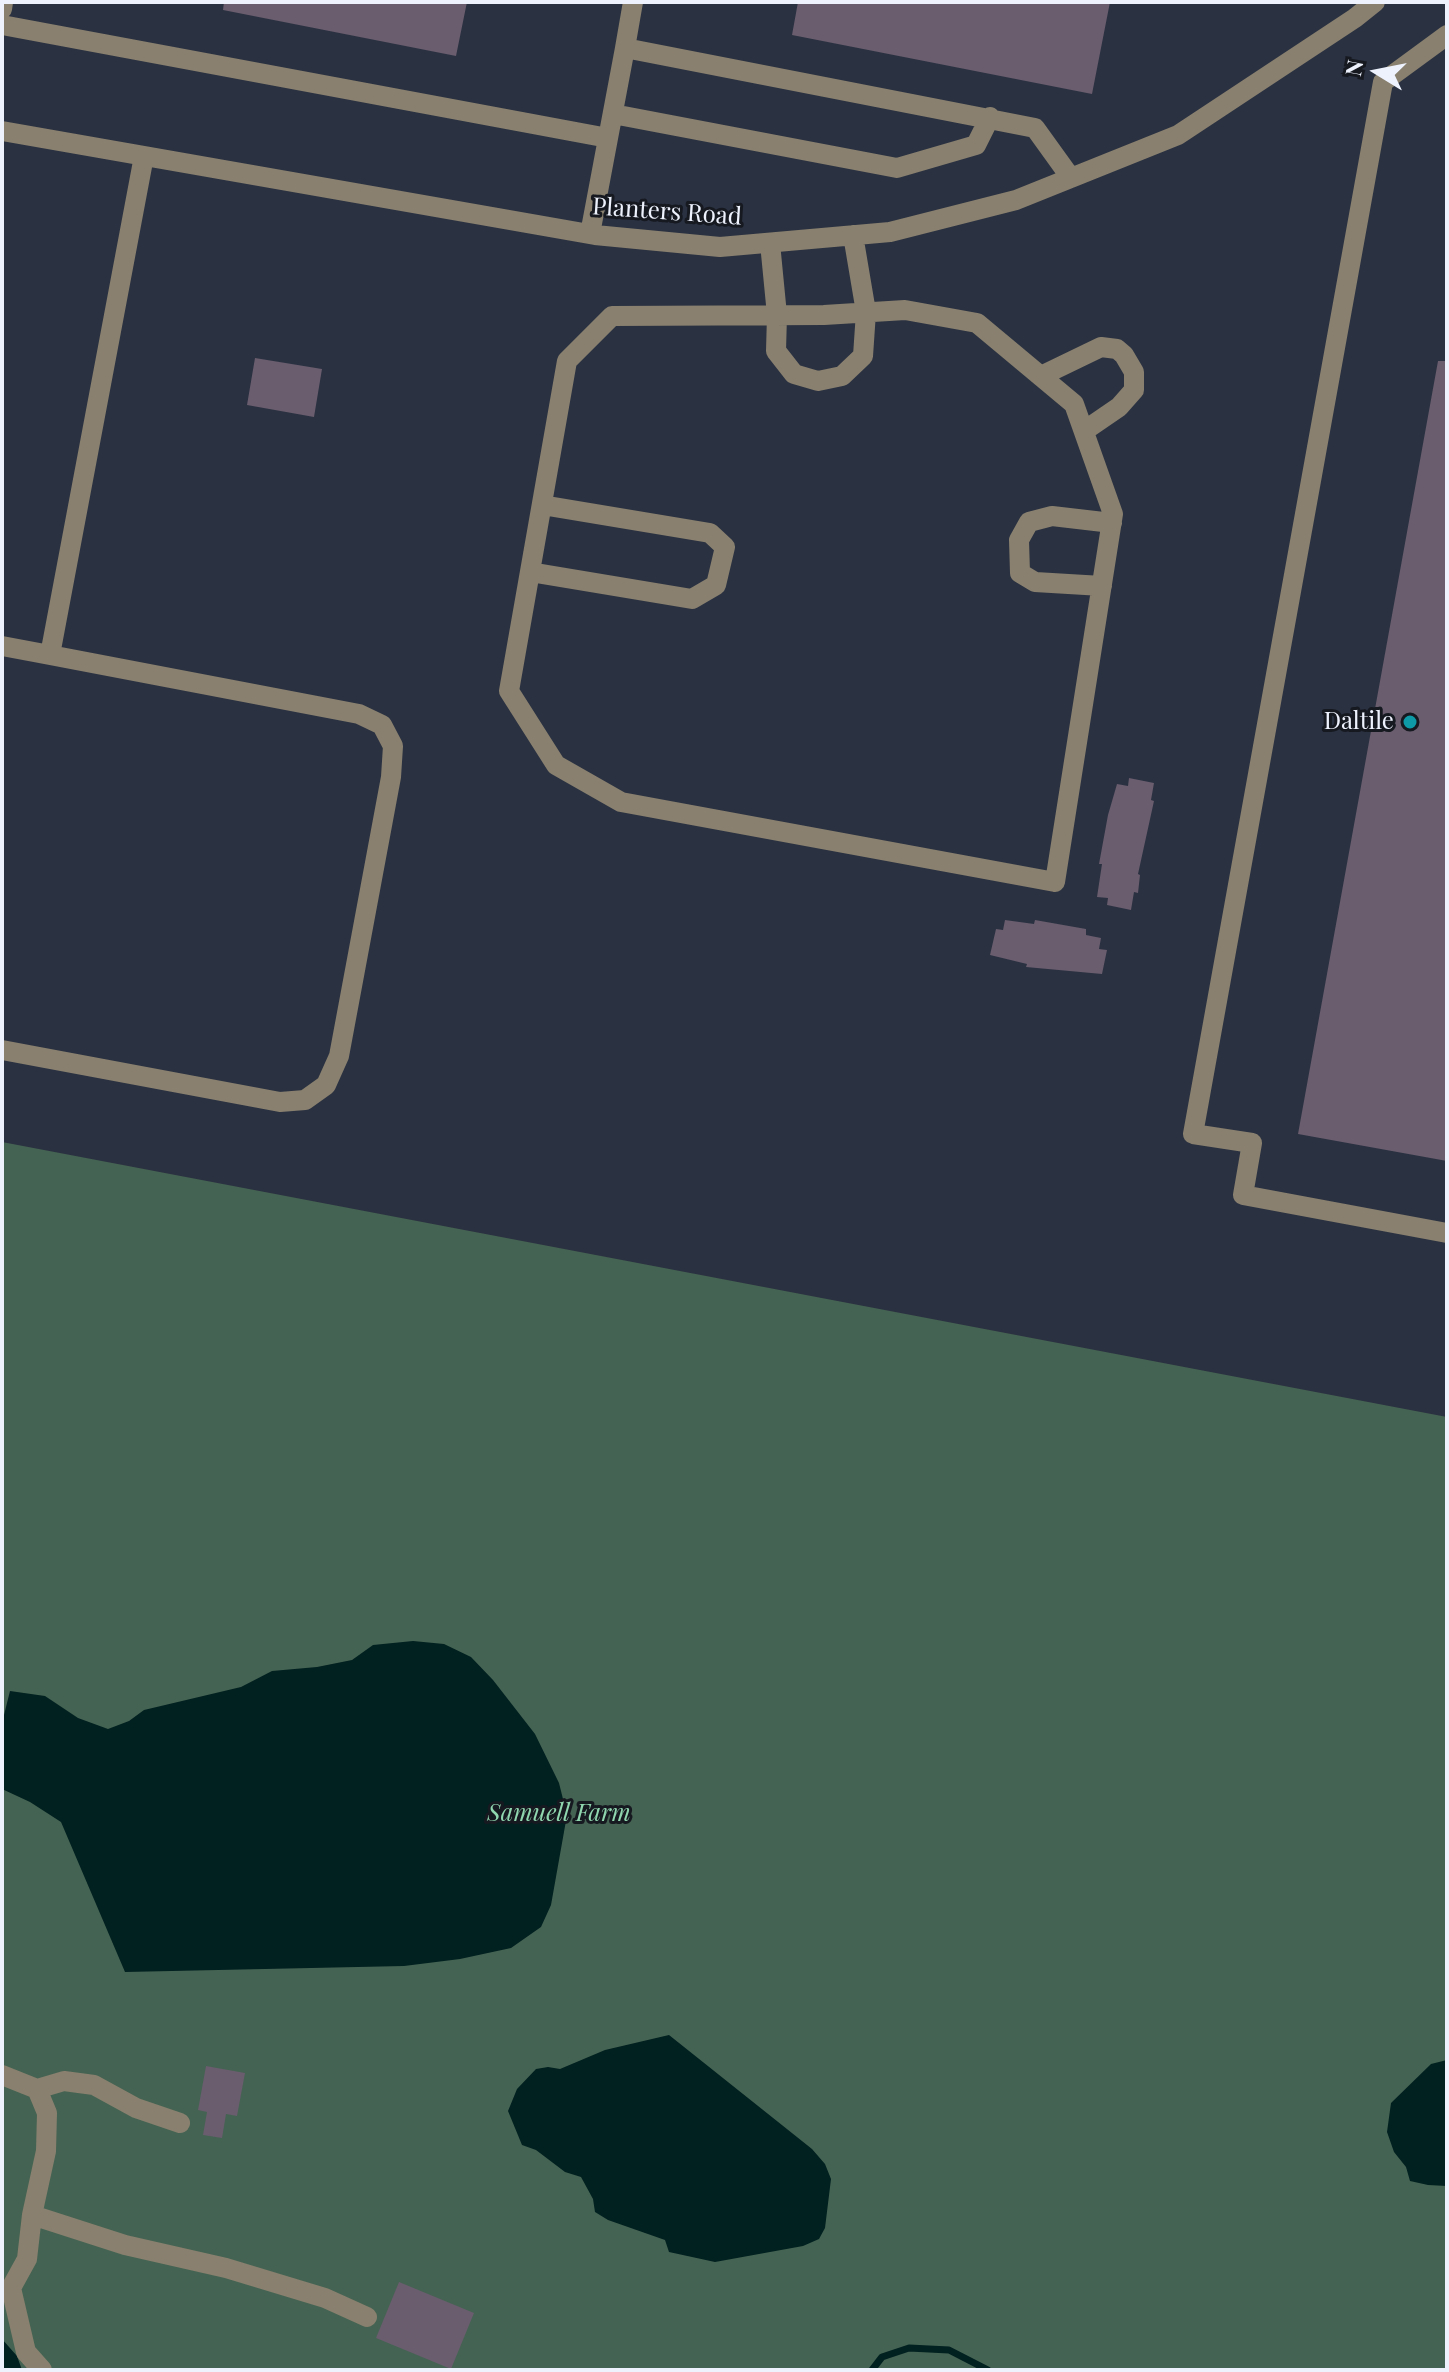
<!DOCTYPE html>
<html>
<head>
<meta charset="utf-8">
<style>
	body { margin:0 }
	#map { position:relative; width:1449px; height:2372px; overflow:hidden; background:#2a3141; font-family:"Playfair Display",serif }
	canvas { display:block }
	.frame { position:absolute; inset:0; border:4px solid #edf2fd; pointer-events:none }
	.north { position:absolute; left:1337px; top:32px; width:80px; height:80px; -webkit-text-stroke:6px #161920; paint-order:stroke; rotate:280deg; font-size:22px; font-weight:700; line-height:32px; text-align:center; color:#edf2fd }
	.north::after { content:''; display:block; margin:auto; width:28px; height:36px; background:#edf2fd; clip-path:polygon(50% 0,100% 100%,50% 72%,0 100%) }
</style>
</head>
<body>
<div id="map">
<canvas width="1449" height="2372"></canvas>
<div class="frame"></div>
<div class="north">N</div>
</div>
<script>
const ctx = document.querySelector('canvas').getContext('2d');
ctx.lineJoin = 'round';
function paint(path, color) {
  ctx.fillStyle = color;
  ctx.fill(path, 'evenodd');
}
function poly(rows) {
  const path = new Path2D();
  for (const r of rows) {
    path.moveTo(r[0], r[1]);
    for (let i = 2; i < r.length; i += 2) path.lineTo(r[i], r[i + 1]);
  }
  return path;
}
function stroke(path, color, width, dash) {
  ctx.strokeStyle = color;
  ctx.lineWidth = width;
  ctx.lineCap = dash ? 'butt' : 'round';
  ctx.setLineDash(dash || []);
  ctx.stroke(path);
}
function label(font, color, halo, rows, align = 'center') {
  ctx.font = font + ' "Playfair Display",serif';
  ctx.lineWidth = 6;
  ctx.setLineDash([]);
  ctx.textBaseline = 'middle';
  ctx.strokeStyle = halo;
  ctx.fillStyle = color;
  for (const [text, x, y, turn = 0] of rows) {
    ctx.save();
    ctx.translate(x, y);
    ctx.rotate((+turn || 0) * Math.PI / 180);
    ctx.textAlign = isNaN(turn) ? turn : align;
    if (halo) ctx.strokeText(text, 0, 0);
    ctx.fillText(text, 0, 0);
    ctx.restore();
  }
}
paint(poly([
	[2,1142,1447,1417,1447,2370,2,2370]
]), '#456352');
paint(poly([
	[413,1641,444,1644,471,1657,493,1680,535,1734,559,1783,567,1815,551,1905,541,1927,511,1948,460,1959,404,1966,125,1972,61,1822,30,1802,2,1789,2,1723,10,1691,45,1696,78,1718,108,1729,129,1721,144,1710,241,1687,272,1671,317,1667,352,1660,373,1645],
	[669,2035,812,2149,825,2164,831,2179,825,2228,819,2239,803,2246,715,2262,669,2252,665,2240,608,2220,595,2212,593,2199,581,2177,565,2172,536,2150,522,2145,508,2111,517,2089,536,2069,548,2067,560,2069,605,2050],
	[1447,2060,1447,2186,1428,2185,1410,2181,1406,2167,1394,2152,1387,2132,1391,2103,1431,2064],
	[2,2339,17,2356,22,2370,2,2370]
]), '#012020');
stroke(poly([
	[872,2370,882,2357,909,2348,949,2350,988,2370]
]), '#012020', 7);
paint(poly([
	[224,2,467,2,456,56,223,10],
	[798,2,1110,2,1092,94,792,35],
	[255,358,322,369,314,417,247,405],
	[1438,361,1447,361,1447,1161,1298,1134],
	[1129,778,1154,783,1151,800,1154,801,1138,874,1140,875,1138,893,1134,892,1131,910,1107,905,1108,898,1097,897,1102,864,1099,864,1108,815,1117,784,1128,786],
	[1005,920,1034,924,1035,920,1086,929,1086,935,1101,938,1099,949,1107,950,1102,974,1026,967,1027,964,990,955,996,929,1003,930],
	[206,2066,245,2073,237,2116,226,2114,222,2138,203,2135,207,2112,198,2110],
	[399,2282,474,2313,451,2369,376,2338]
]), '#695d6e');
stroke(poly([
	[2,9,3,2],
	[2,25,608,138],
	[1447,35,1383,82,1193,1134,1252,1143,1243,1195,1447,1233],
	[625,48,633,2],
	[613,114,897,168,976,145,990,117],
	[2,131,595,235,720,247,890,232,1016,200,1178,135,1355,18,1375,2],
	[590,234,625,48,1035,128,1071,178],
	[770,243,777,315,776,351,794,374,818,381,842,376,863,356,866,312,853,235],
	[905,310,977,323,1074,404,1113,514,1055,882,621,802,556,765,509,691,567,361,612,316,824,315,905,310],
	[1041,376,1101,347,1117,349,1124,355,1134,372,1134,390,1119,407,1084,431],
	[530,572,692,599,716,585,725,547,710,533,542,505],
	[1102,586,1035,582,1020,573,1019,540,1029,522,1052,516,1112,523],
	[2,646,50,655],
	[2,1050,280,1102,305,1100,326,1085,339,1056,391,777,393,746,382,725,359,714,50,655,144,156],
	[2,2075,37,2089,47,2113,46,2151,32,2215,27,2259,11,2288],
	[37,2089,64,2081,94,2085,136,2108,180,2123],
	[32,2215,125,2245,226,2268,325,2298,367,2317],
	[2,2291,11,2288,26,2352,42,2370]
]), '#89806f', 20);
for (const [x, y, r, color] of [
	[1410,722,8,"#0f9aa8"]
]) {
  const dot = new Path2D();
  dot.arc(x, y, r, 0, 2 * Math.PI);
  ctx.fillStyle = color;
  ctx.fill(dot);
  stroke(dot, '#161920', 3);
}
label('24px', '#edf2fd', '#161920', [
	["Planters Road",667,212,4]
]);
label('24px', '#edf2fd', '#161920', [
	["Daltile",1394,722]
], 'right');
label('italic 24px', '#90d7b0', '#161920', [
	["Samuell Farm",559,1814]
]);
</script>
</body>
</html>
